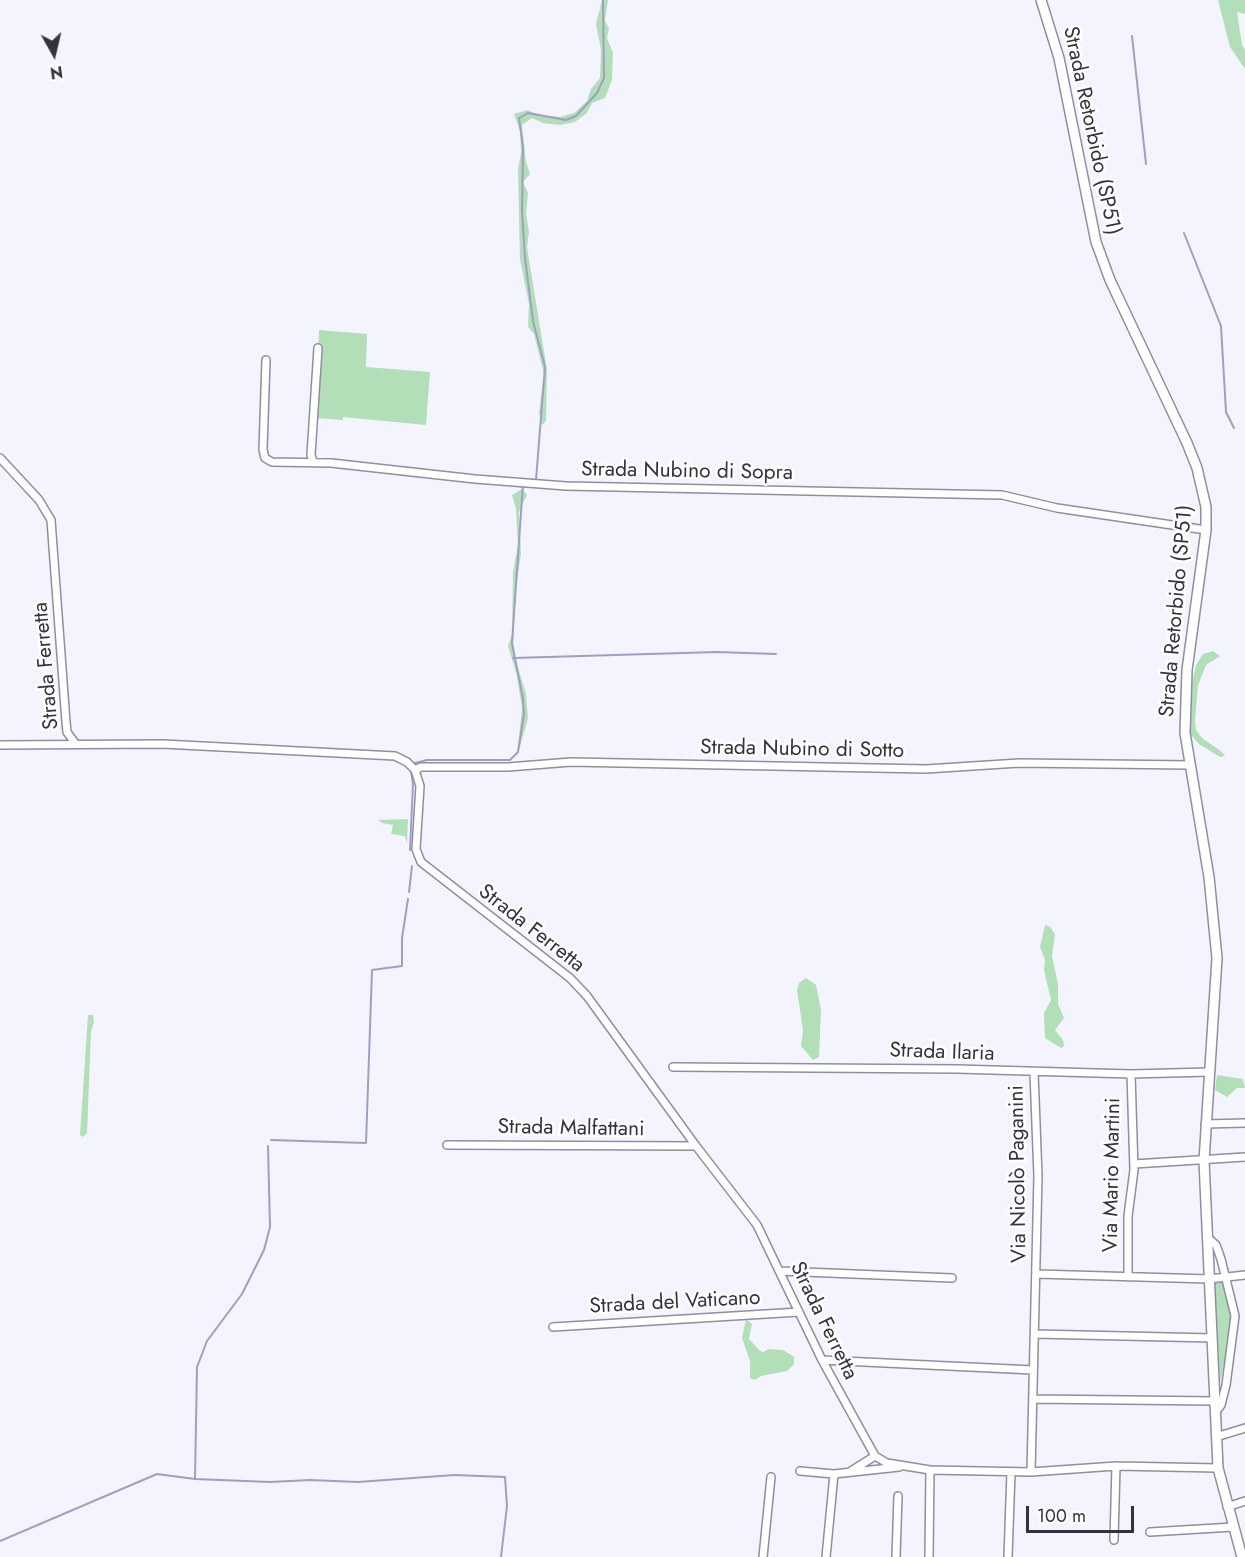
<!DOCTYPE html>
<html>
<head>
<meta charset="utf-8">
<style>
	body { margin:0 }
	#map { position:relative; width:1245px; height:1557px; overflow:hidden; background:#f4f4fe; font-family:Jost,sans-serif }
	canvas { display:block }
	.north { position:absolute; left:24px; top:24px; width:60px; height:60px; -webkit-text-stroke:4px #fff; paint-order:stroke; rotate:172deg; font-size:16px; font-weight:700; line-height:24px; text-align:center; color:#33333d }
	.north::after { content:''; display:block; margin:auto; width:21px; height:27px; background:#33333d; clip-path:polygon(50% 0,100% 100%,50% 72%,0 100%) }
	.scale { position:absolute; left:1026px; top:1506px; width:108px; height:27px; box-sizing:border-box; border:3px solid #33333d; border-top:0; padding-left:8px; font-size:18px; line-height:21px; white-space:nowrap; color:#33333d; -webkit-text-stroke:4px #fff; paint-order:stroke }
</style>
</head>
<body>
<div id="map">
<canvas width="1245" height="1557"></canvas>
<div class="north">N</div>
<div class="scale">100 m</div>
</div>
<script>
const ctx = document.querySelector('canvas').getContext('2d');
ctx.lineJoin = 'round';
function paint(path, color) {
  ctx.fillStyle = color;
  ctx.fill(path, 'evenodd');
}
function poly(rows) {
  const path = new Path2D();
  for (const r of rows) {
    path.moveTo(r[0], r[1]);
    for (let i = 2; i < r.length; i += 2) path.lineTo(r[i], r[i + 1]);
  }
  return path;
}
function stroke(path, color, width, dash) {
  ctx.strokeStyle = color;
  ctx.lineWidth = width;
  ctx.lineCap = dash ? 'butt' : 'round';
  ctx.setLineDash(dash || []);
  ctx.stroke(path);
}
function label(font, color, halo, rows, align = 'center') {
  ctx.font = font + ' Jost,sans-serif';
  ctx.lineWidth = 5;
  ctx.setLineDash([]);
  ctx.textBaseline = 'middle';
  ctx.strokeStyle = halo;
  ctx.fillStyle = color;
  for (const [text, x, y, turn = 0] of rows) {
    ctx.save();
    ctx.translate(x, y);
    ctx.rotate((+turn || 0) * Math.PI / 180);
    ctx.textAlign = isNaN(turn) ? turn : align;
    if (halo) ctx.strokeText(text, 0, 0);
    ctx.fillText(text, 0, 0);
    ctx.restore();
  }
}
paint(poly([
	[602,0,608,0,605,21,609,28,607,38,613,53,612,80,605,98,592,103,587,113,575,122,560,125,543,123,532,118,522,125,526,162,530,174,523,182,528,193,526,214,529,232,527,247,547,370,546,421,542,425,539,412,544,374,534,334,528,327,529,304,520,259,518,170,521,152,520,131,514,114,527,110,539,115,560,117,574,113,587,101,591,89,600,78,601,50,596,24],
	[1218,0,1245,0,1245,14,1237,12,1242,45,1245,50,1245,69,1230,47],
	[319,330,367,334,366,367,430,372,426,425,343,417,343,420,315,418],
	[522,489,527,495,519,512,521,554,515,595,513,651,526,694,528,718,517,757,522,708,517,676,508,646,512,635,513,572,518,546,516,509,512,495],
	[1213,651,1220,656,1206,665,1198,685,1195,721,1196,730,1202,738,1222,752,1225,756,1220,757,1199,744,1191,735,1189,727,1190,691,1196,665,1203,654],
	[408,819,407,844,405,836,391,834,393,825,382,823,378,820],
	[1045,925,1050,927,1055,934,1052,956,1058,984,1058,1004,1064,1018,1055,1030,1063,1040,1064,1046,1061,1048,1045,1038,1044,1013,1051,1000,1044,970,1045,960,1040,947],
	[806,978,816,985,821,1010,819,1057,813,1060,801,1046,803,1030,797,990,799,983],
	[88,1015,93,1015,94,1022,91,1032,87,1133,83,1137,80,1135],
	[1217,1075,1243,1079,1245,1088,1237,1088,1227,1097,1215,1090],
	[1215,1281,1222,1281,1224,1284,1232,1314,1230,1338,1220,1382],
	[746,1319,752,1324,749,1339,759,1350,763,1352,769,1349,783,1350,794,1357,794,1364,787,1371,761,1376,755,1380,750,1378,750,1361,742,1338]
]), '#b2dfb7');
stroke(poly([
	[1132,36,1146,164],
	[1184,233,1221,326,1226,412,1234,428],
	[536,480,545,367,533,321,525,258,522,211,523,147,519,118,528,113,566,120,576,116,597,93,604,78,603,0],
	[513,658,717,652,776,654],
	[415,763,427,760,510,760,518,752,524,714,523,699,512,643,522,498,523,486,527,486],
	[410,850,413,784,411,771],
	[409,892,412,866],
	[271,1140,366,1143,372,970,402,966,402,938,408,899],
	[195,1479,197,1367,207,1341,242,1294,264,1250,270,1227,268,1146],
	[0,1541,157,1474,195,1479,270,1482,310,1480,358,1482,454,1475,505,1477,507,1506,501,1557]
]), '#a09fc3', 2);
const minor = poly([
	[266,360,263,450,265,458,272,462,331,463,475,479,566,486,1002,495,1057,508,1206,530],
	[0,458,39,500,51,520,66,722,67,732,75,743],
	[313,462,311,455,318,348],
	[0,745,163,744,395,756,407,762,415,770,420,786,416,849,421,862,570,978,587,996,696,1146,757,1225,822,1360,875,1456,887,1463,930,1470,1031,1472,1116,1466,1218,1468],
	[415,770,421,767,508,767,571,762,926,769,1019,763,1190,765],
	[673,1067,957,1069,1131,1074,1209,1072],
	[1205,1124,1245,1123],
	[447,1145,696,1146],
	[1134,1164,1245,1157],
	[1207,1237,1216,1245,1221,1259,1235,1316,1226,1385,1221,1405,1215,1413],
	[780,1271,952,1278],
	[1037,1274,1209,1279,1245,1275],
	[1128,1277,1128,1216,1134,1170,1131,1074],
	[553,1327,799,1312],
	[1036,1334,1212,1338],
	[822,1360,1033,1370],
	[1033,1399,1215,1401],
	[1216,1437,1245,1428],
	[800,1471,834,1474,899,1467],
	[851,1471,875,1456],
	[1031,1472,1038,1176,1034,1073],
	[1227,1507,1245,1501],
	[1150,1532,1233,1527],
	[1114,1540,1116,1466],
	[763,1557,771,1477],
	[826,1557,834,1474],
	[896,1557,898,1496],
	[929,1557,930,1470],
	[1008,1557,1011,1472]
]);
const tertiary = poly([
	[1041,0,1059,58,1096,242,1110,280,1187,443,1197,468,1206,507,1206,530,1187,670,1185,733,1209,877,1217,958,1204,1161,1218,1468,1242,1557]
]);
stroke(minor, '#8e8ea4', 10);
stroke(tertiary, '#8e8ea4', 12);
stroke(minor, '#fff', 7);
stroke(tertiary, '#fff', 9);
label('21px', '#33333d', '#fff', [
	["Strada Retorbido (SP51)",1091,131,78],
	["Strada Nubino di Sopra",687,472,1],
	["Strada Retorbido (SP51)",1177,611,-85],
	["Strada Ferretta",47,666,-95],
	["Strada Nubino di Sotto",802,750,1],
	["Strada Ferretta",531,929,38],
	["Strada Ilaria",942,1053,2],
	["Strada Malfattani",571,1129,1],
	["Via Nicolò Paganini",1019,1174,-91],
	["Via Mario Martini",1113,1175,-89],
	["Strada del Vaticano",675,1303,-3],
	["Strada Ferretta",823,1321,64]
]);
</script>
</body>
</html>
